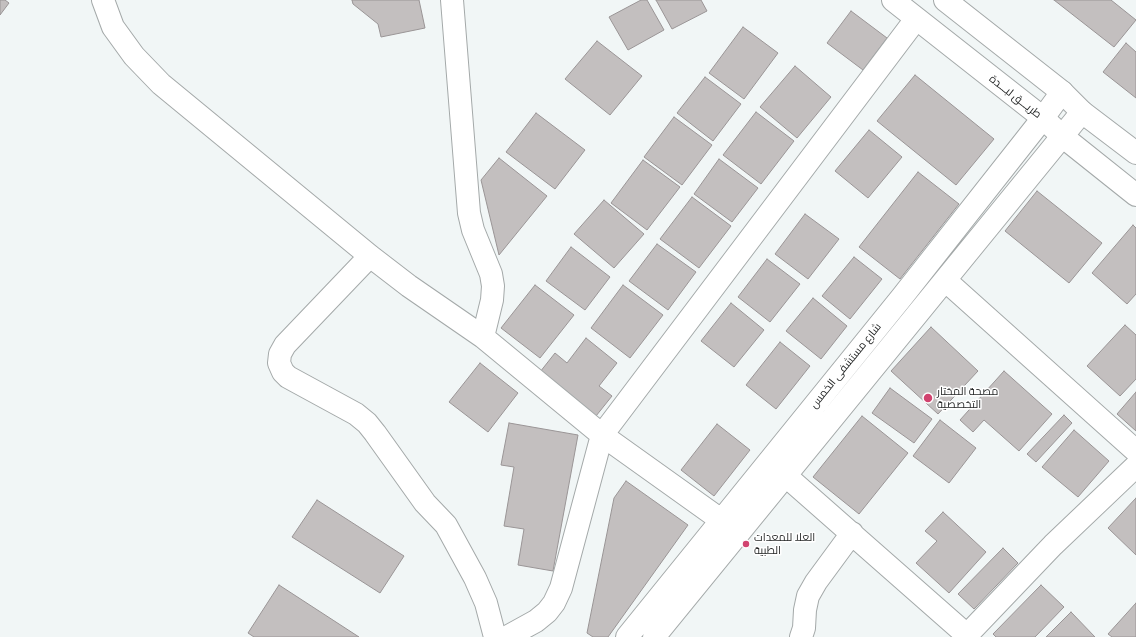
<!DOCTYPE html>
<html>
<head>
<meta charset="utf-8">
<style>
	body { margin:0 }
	canvas { display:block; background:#f1f6f6 }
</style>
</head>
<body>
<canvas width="1136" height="637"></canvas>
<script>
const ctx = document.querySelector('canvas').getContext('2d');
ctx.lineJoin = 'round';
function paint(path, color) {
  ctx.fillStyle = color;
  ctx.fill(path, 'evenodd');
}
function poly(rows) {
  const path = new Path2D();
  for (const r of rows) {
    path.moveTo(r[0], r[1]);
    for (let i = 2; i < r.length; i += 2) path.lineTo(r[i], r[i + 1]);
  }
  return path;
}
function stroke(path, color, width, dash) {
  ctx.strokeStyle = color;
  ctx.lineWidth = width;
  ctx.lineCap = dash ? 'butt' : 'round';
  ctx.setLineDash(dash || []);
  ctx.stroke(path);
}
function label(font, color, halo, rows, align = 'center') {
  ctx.font = font + ' Signika,Cairo,sans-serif';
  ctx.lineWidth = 3;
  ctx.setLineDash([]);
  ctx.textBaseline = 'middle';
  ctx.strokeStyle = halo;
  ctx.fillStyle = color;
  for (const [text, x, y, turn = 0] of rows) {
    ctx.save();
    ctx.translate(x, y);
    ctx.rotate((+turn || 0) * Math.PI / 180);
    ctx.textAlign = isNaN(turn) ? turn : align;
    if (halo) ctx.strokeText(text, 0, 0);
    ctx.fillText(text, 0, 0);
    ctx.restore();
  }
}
const building = poly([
	[0,0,5,0,9,3,0,15,0,0],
	[352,0,419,0,425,28,381,37,378,24,353,4,352,0],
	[641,0,647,0,664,30,628,50,609,17,641,0],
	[656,0,701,0,707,11,672,29,656,0],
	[1054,0,1111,0,1136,20,1114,47,1054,0],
	[851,11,887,38,863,70,827,43,851,11],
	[743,27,778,53,744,99,709,73,743,27],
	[597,41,642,76,610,115,565,79,597,41],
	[1126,43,1136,52,1136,98,1103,72,1126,43],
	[795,66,831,97,797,138,760,107,795,66],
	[915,75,994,139,956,185,877,121,915,75],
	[705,77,741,104,713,141,677,113,705,77],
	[756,112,794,141,761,184,723,155,756,112],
	[536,113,585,150,555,189,506,152,536,113],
	[674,117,712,145,682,185,644,157,674,117],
	[869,130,902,157,868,198,835,171,869,130],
	[499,158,547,196,499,255,481,180,499,158],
	[719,159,758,188,732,222,694,194,719,159],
	[643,160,680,187,647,230,611,203,643,160],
	[918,172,959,204,900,279,859,247,918,172],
	[1037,191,1102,243,1069,283,1005,231,1037,191],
	[692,197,731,226,699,268,660,239,692,197],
	[604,200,644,234,614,268,574,234,604,200],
	[805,214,839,239,808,279,775,254,805,214],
	[1133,225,1136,228,1136,294,1127,304,1092,273,1133,225],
	[657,244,696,272,668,310,629,281,657,244],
	[571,247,610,277,585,310,546,281,571,247],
	[854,257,882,279,850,319,822,296,854,257],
	[767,259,800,284,770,322,738,297,767,259],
	[535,285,574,315,540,358,501,328,535,285],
	[623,285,663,315,630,358,591,328,623,285],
	[813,298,847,326,821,359,786,331,813,298],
	[731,303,764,330,734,367,701,341,731,303],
	[1125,325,1136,335,1136,379,1120,396,1087,366,1125,325],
	[931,327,978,371,938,414,891,371,931,327],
	[586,338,617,363,599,386,612,396,596,416,540,372,555,353,567,363,586,338],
	[780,342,810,366,776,409,746,385,780,342],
	[480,363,518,393,488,432,449,402,480,363],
	[1004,371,1052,414,1019,451,984,420,973,432,960,420,1004,371],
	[890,388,932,419,914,443,872,413,890,388],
	[1136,392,1136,431,1117,414,1136,392],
	[1064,415,1072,423,1036,462,1027,454,1064,415],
	[862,416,908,453,859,514,813,477,862,416],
	[940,420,976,448,949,483,913,456,940,420],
	[509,423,578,435,553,571,518,565,524,529,504,526,514,467,501,465,509,423],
	[717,424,750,450,714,496,681,470,717,424],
	[1074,430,1109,461,1078,497,1042,467,1074,430],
	[626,481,688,525,608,637,593,637,587,633,614,498,626,481],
	[1136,498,1136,555,1108,528,1136,498],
	[317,500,404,556,380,593,292,537,317,500],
	[943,512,986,552,949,593,916,563,937,541,925,531,943,512],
	[1003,548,1018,563,974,609,958,594,1003,548],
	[279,585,359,637,254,637,248,633,279,585],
	[1041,585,1064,607,1035,637,996,637,993,634,1041,585],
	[1136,603,1136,637,1112,637,1108,634,1136,603],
	[1071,612,1095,637,1046,637,1071,612]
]);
paint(building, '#c3bfbf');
stroke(building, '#9a9596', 1);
const minor = poly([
	[103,0,113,27,134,56,161,84,370,256,409,286,483,337],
	[452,0,469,213,473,230,491,274,493,286,492,300,483,337,602,435,561,588,554,603,547,612,536,621,507,637],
	[370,256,285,345,280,354,279,363,283,372,288,377,356,414,367,423,375,433,425,503,446,525,475,578,486,603,495,637],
	[945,280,1136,451],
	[786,476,969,637],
	[721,520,602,435,916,19],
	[967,635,1053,545,1136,466],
	[627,637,902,297,1043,118,1062,92],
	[654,637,1082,112],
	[801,637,804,628,805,610,808,596,816,582,852,533]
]);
const tertiary = poly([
	[893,0,1043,118,1062,136,1136,195],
	[945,0,1062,92,1082,112,1136,153]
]);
stroke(minor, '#a4a9a9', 24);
stroke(tertiary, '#a4a9a9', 24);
stroke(minor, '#fff', 22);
stroke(tertiary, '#fff', 22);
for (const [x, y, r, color] of [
	[928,398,5,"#d1436f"],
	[746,544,4,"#d1436f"]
]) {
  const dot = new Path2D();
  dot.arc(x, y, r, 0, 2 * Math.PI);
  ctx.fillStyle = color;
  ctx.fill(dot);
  stroke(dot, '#fff', 1.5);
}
label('11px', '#252727', '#fff', [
	["طريـــق لبـــدة",1015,97,38],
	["شارع مستشفى الخمس",846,366,-51]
]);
label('11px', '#252727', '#fff', [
	["مصحة المختار",937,392],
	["التخصصية",937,405],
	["العلا للمعدات",754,538],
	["الطبية",754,551]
], 'left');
</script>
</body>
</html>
